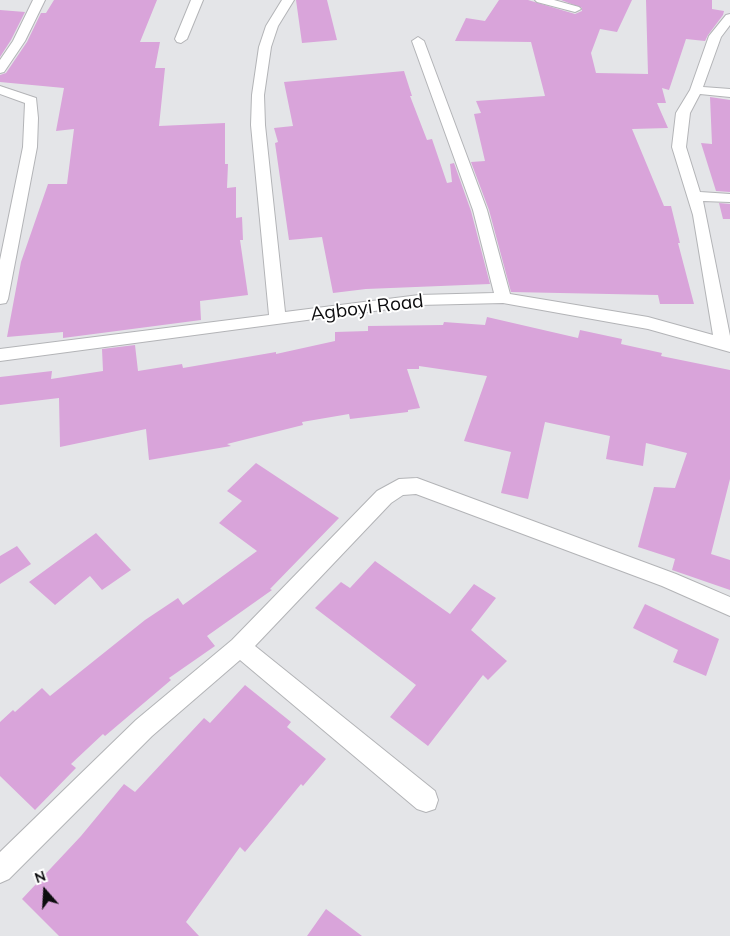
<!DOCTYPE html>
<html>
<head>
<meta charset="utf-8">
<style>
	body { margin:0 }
	#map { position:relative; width:730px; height:936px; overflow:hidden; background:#e4e5e8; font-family:Mulish,sans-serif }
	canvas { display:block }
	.north { position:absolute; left:20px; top:866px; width:50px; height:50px; -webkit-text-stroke:4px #fff; paint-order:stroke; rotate:341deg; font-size:14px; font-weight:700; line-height:20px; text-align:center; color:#0d0d0f }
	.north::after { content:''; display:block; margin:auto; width:18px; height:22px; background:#0d0d0f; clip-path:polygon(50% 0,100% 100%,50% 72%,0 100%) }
</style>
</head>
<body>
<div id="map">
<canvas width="730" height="936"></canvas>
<div class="north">N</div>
</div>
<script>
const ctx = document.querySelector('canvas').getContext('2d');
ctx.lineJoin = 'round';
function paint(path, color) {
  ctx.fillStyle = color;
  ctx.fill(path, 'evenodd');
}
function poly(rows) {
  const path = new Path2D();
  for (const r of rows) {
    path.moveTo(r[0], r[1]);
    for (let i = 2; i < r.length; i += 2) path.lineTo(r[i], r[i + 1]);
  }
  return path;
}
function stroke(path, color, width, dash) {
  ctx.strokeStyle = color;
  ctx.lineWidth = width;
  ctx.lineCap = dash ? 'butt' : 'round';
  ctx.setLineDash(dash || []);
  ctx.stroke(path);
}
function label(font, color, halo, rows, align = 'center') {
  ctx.font = font + ' Mulish,sans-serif';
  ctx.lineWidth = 4;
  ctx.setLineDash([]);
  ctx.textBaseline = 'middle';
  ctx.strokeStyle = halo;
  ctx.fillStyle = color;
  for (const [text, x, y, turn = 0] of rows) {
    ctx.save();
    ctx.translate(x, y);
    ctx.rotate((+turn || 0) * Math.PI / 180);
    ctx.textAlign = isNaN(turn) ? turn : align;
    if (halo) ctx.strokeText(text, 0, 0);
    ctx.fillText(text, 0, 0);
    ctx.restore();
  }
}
paint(poly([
	[54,0,157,0,140,42,160,42,155,68,165,68,159,126,225,123,225,164,228,164,227,188,236,187,236,218,242,217,243,240,240,240,248,295,200,301,201,320,63,338,63,332,7,337,21,262,48,184,67,184,74,129,56,131,64,88,0,82,0,75,6,73,27,42,41,13,46,13],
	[296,0,327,0,337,40,302,43],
	[499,0,528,0,575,14,582,11,582,8,561,0,632,0,617,32,600,29,591,53,596,73,648,74,646,0,712,0,712,9,724,11,723,15,708,35,705,41,686,39,669,90,662,88,666,103,657,103,668,128,632,129,664,206,671,206,680,243,678,243,694,304,660,304,658,295,511,292,489,210,471,162,485,161,474,114,481,113,476,101,545,96,531,42,455,41,466,18,485,21],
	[0,10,25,12,11,40,0,57],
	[404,71,412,96,410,96,427,140,432,139,447,183,452,182,450,164,454,163,471,211,490,284,366,289,333,293,322,237,289,240,275,143,278,142,274,128,293,126,284,82],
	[710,97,730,100,730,192,716,191,701,143,712,144],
	[719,203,730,204,730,219,723,219],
	[487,317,578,338,580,330,622,339,621,344,662,353,661,356,730,370,730,479,711,554,730,560,730,590,672,570,675,559,638,547,654,487,675,488,687,453,646,443,643,466,606,459,610,436,545,422,528,499,501,493,511,452,464,441,487,376,419,366,419,369,407,369,420,408,408,410,408,412,350,419,349,414,302,422,303,425,227,444,231,446,149,460,146,429,60,447,59,398,0,405,0,377,52,371,51,379,103,371,102,349,135,345,138,371,182,364,183,368,276,352,276,354,335,341,335,332,368,331,368,326,443,325,444,322,485,325],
	[256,463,339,518,270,589,272,590,207,636,215,646,169,678,171,680,105,736,103,734,71,764,76,768,35,810,0,776,0,722,13,710,15,712,42,688,50,696,145,620,178,598,183,605,257,551,219,523,242,501,227,491],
	[96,533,131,570,102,590,90,576,55,605,29,582],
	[17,546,31,564,0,584,0,556],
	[375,561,450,614,474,584,496,598,471,630,507,661,488,680,483,675,428,746,390,717,416,685,315,608,341,582,350,588],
	[645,604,719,639,706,676,673,662,678,650,633,628],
	[245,685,291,722,287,727,326,759,303,786,301,784,245,852,240,847,186,922,199,936,59,936,22,899,81,836,124,784,135,792,204,718,210,723],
	[326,909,362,936,307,936]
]), '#d9a4da');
const street = poly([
	[33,0,45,0,25,41,4,72,0,73,0,60,13,41,33,0],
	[191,0,203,0,187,39,181,43,177,42,175,39,191,0],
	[282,0,294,0,278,26,271,47,264,95,265,125,285,312,419,295,494,293,473,210,412,41,418,37,424,41,487,210,510,294,648,317,713,335,693,215,672,147,676,113,690,90,709,36,726,15,730,14,730,25,721,37,703,87,730,89,730,97,700,94,690,113,686,147,700,192,730,194,730,202,703,201,730,336,730,352,648,329,503,303,419,305,0,361,0,349,269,315,251,125,252,95,259,47,266,26,282,0],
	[535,0,554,0,579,7,581,9,575,12,537,2,535,0],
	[0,86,36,98,38,118,37,147,8,299,6,303,0,304,0,260,23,147,25,103,0,94,0,86],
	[417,478,676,574,730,597,730,616,662,586,416,494,403,495,391,503,255,646,435,791,438,800,435,809,426,812,417,809,240,660,152,736,9,879,0,883,0,852,136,720,232,640,377,491,399,479,417,478]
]);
stroke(street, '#b3b4b7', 2);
paint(street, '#fff');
label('19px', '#0d0d0f', '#fff', [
	["Agboyi Road",367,308,-7]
]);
</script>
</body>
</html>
